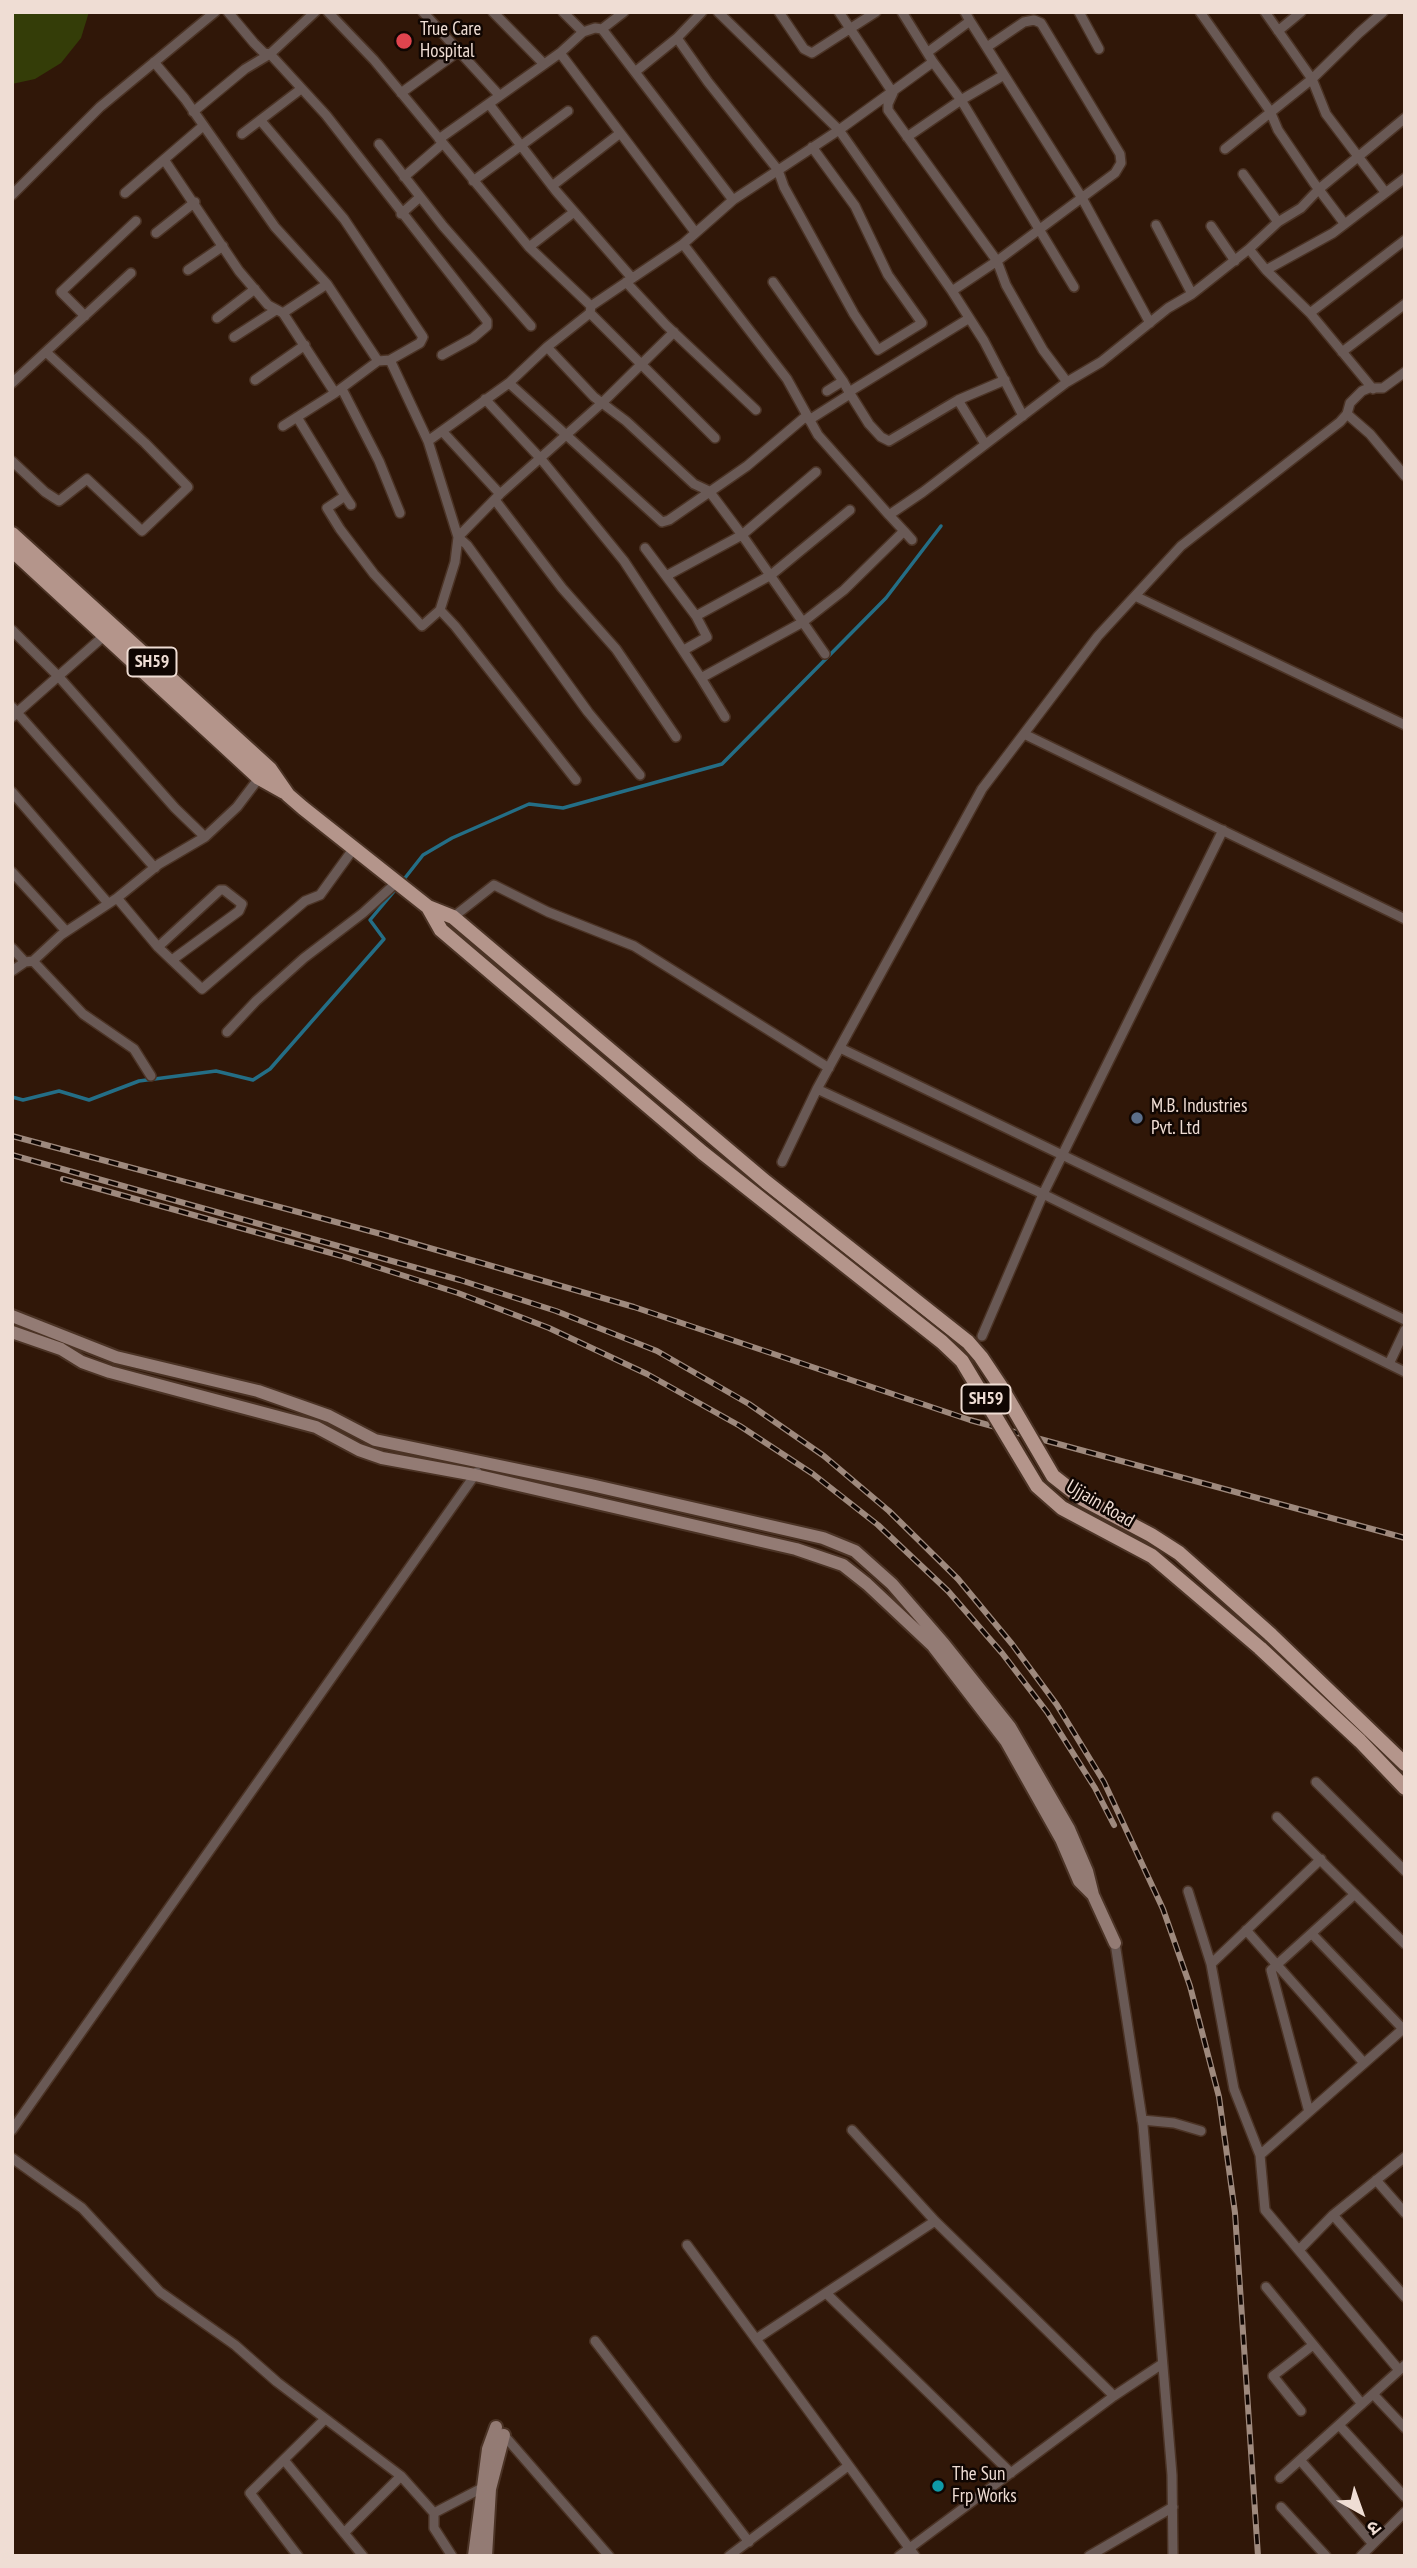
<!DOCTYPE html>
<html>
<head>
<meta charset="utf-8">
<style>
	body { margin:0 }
	#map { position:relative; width:1417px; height:2568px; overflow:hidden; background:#301708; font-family:"PT Sans Narrow","Noto Sans Devanagari",sans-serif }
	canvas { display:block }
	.frame { position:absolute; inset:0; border:14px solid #efddd4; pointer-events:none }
	.north { position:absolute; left:1326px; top:2477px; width:70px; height:70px; -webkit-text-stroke:5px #100602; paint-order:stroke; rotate:140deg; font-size:19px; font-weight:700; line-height:28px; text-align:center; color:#efddd4 }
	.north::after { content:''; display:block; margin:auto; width:24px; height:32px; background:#efddd4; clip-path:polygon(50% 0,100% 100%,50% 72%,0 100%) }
</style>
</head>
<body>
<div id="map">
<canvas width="1417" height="2568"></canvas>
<div class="frame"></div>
<div class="north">उ</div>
</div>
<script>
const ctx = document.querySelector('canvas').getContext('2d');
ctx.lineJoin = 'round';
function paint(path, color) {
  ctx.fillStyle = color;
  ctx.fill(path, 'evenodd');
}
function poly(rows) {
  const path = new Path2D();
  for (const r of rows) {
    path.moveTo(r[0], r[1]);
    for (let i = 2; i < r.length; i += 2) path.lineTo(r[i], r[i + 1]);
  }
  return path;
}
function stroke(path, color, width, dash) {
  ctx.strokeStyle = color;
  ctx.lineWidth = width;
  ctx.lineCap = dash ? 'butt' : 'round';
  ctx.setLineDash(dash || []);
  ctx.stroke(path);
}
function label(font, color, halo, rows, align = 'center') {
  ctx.font = font + ' "PT Sans Narrow",sans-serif';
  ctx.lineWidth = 5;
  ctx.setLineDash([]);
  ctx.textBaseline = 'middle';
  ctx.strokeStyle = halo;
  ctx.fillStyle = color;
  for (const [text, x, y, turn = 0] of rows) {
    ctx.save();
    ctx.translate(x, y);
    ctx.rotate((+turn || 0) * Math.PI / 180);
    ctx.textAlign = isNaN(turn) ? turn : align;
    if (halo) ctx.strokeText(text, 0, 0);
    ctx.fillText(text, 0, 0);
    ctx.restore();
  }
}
paint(poly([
	[12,12,89,12,81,38,61,63,35,79,12,84]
]), '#343d08');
stroke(poly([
	[401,883,423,855,452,838,529,804,563,808,722,764,886,598,941,526],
	[12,1097,23,1100,59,1091,89,1100,139,1081,216,1071,253,1080,270,1069,384,939,370,920,396,889]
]), '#246e86', 3.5);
const street = poly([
	[228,12,254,43,264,53,270,54,326,115,487,321,487,326,473,338,442,355],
	[328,12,374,60,529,247,591,306],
	[423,12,499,95],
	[493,12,543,63],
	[563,12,583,32,595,28,602,29,624,12],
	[718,12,839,130,952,291,984,341,1023,416],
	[779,12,804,49,812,53,876,12],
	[839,12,893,93,888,104,888,110,997,261,952,291],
	[902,12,933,62,961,100,1074,287],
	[1079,12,1099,49],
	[1200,12,1270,111,1278,130,1314,183,1344,223],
	[1265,12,1312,79,1326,114,1385,192],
	[970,21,1082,198,1150,323],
	[602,29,733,200],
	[1278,31,1301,12],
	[677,38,708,82,778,170,784,187,854,314,878,350,922,323,888,275,855,206,812,147],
	[987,47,1024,22,1034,20,1041,23,1120,154,1121,163,1115,173,997,261,1006,285,1043,350,1067,382],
	[928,52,970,21,965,12],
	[560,53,695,232],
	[154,62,185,99,275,227,327,284,378,361],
	[635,72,677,38,702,12],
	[401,93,459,51],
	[489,104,556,191,632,278],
	[193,112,245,69,270,54,315,12],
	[261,121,344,219,423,337,420,343,390,360,378,361,335,393,283,426],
	[242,134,301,89],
	[907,137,961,100,1004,75],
	[439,139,560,53,583,32],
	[379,144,443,226,531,326],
	[1225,149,1312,79,1359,33,1383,12],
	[165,161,239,271,268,305,283,313,327,284],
	[1243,174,1278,222],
	[404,177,442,144],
	[473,181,568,111],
	[552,186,619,134],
	[125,193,203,126],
	[12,195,100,107,215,12],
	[401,214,420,197],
	[1156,225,1192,294],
	[1211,226,1235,261],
	[156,233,195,202],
	[683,244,787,379,818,435,889,515],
	[529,247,574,212],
	[1249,249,1278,222,1301,208,1319,189,1405,118],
	[188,270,223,246],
	[1266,270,1310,313,1405,240],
	[626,282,666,325,756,410],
	[773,282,843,381,827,391],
	[283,313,335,393],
	[590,313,715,438],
	[1310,313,1373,389],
	[85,316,61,292,136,221],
	[217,318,255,289],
	[234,337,276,310],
	[547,347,594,397,626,421,694,484,709,491,742,535,816,472],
	[1342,352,1405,304],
	[255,380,305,345],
	[843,381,849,392,968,319],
	[12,383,131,273],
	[509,383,662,522,669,520,747,466,805,417],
	[342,389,379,461,400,513],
	[849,392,869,424,881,437,889,441,958,400,1005,380],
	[485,399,541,459,624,561,701,678,803,622,844,590,904,531,889,515,923,492,1067,382,1101,362,1168,308,1192,294,1249,249,1266,270,1333,233,1405,178],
	[958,400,985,444],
	[1347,414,1370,434,1405,476],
	[297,417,345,496],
	[809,420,850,394],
	[442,431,500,494],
	[428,441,509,383,547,347,590,313,591,306,683,244,733,200,839,130,933,62],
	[12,461,45,492,59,501,87,479,142,531,188,487,145,443,46,352],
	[495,500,562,588,616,649,676,737],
	[351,505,345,496,327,508,340,529,374,574,422,626,440,610,455,562,458,537,428,441,390,360],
	[904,531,912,540],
	[645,548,666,576],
	[1135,596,1405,725],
	[440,610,455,626,576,780],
	[696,616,771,575,850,510],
	[12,630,59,677,175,808,205,837],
	[684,650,707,637,696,616,666,576,742,535,825,654],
	[701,678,725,717],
	[12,707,155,868],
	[12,717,105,635],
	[1024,734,1405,919],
	[640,775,588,712,467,545,458,537,500,494,603,402,674,332],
	[12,792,107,902],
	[12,872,66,931],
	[117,898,158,947,202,989,305,901,320,895,354,848],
	[452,918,494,885,548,912,634,946,829,1068],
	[158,947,220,890,224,890,242,904,239,911,172,960],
	[12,948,25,962],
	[33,961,83,1014,134,1049,151,1076],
	[12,971,25,962,33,961,61,935,117,898,159,864,205,837,237,807,259,778],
	[227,1032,256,1001,304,958,363,913,397,882],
	[840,1048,1405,1320],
	[817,1089,1043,1194,1405,1372],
	[782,1162,817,1089,982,789,1098,636,1181,546,1340,422,1347,414,1350,403,1362,391,1369,388,1383,388,1405,372],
	[982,1336,1043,1194,1223,830],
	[1389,1364,1405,1330],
	[1316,1782,1405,1871],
	[1277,1817,1405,1944],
	[1188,1891,1211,1964,1234,2089,1260,2155,1265,2210,1399,2370],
	[1246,1930,1364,2063],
	[1313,1935,1405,2031],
	[1115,1943,1143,2125,1172,2475,1173,2556],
	[1211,1964,1321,1859],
	[1309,2112,1271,1970,1355,1894],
	[1142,2120,1174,2123,1201,2131],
	[12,2130,477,1472],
	[852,2130,935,2221,1114,2396],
	[1260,2155,1403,2029],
	[12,2158,82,2208,160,2292,235,2345,277,2382,401,2476,434,2513,434,2528,452,2556],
	[1376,2180,1405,2213],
	[1333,2215,1405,2297],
	[687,2245,915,2556],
	[1299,2250,1333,2215,1405,2157],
	[1266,2287,1362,2404],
	[826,2293,1011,2473],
	[756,2339,935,2221],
	[595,2341,749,2542],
	[1373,2394,1405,2428],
	[1301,2411,1273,2376,1313,2345],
	[1339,2425,1405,2497],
	[502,2433,609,2556],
	[284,2460,363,2556],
	[1300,2460,1373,2544],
	[1280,2478,1405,2365],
	[1281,2507,1326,2556],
	[434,2513,482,2488],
	[344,2533,401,2476],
	[298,2556,250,2493,325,2419],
	[729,2556,848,2466],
	[899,2556,1114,2396,1162,2364],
	[1089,2556,1173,2507],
	[1361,2556,1405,2512]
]);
const secondary = poly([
	[12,1316,116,1357,258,1391,329,1416,375,1440,591,1485,823,1538,855,1551,892,1584,944,1644,1010,1727,1069,1829,1087,1871,1093,1895,1115,1943],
	[12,1332,61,1349,82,1362,110,1372,316,1427,359,1450,382,1458,475,1475,796,1549,843,1565,867,1584,933,1646,1006,1741,1061,1839,1079,1881,1093,1895],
	[474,2556,488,2449,496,2427],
	[486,2556,490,2489,504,2435]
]);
const primary = poly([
	[12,534,270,769,288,795,303,808,428,907,453,917,766,1182,968,1342],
	[12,550,259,778,284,792],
	[428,907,441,930,703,1153],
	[1270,1634,1405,1764],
	[1260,1648,1360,1741,1405,1788]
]);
stroke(street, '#4b3325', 12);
stroke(secondary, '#4b3325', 16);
stroke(primary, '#4b3325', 18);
stroke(street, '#695955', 9);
stroke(secondary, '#937b74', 12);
stroke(primary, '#b4958b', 14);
const rail = poly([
	[12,1136,381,1234,634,1307,970,1420,1405,1538],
	[12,1155,460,1280,556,1311,657,1351,749,1404,824,1456,889,1511,958,1579,1012,1644,1057,1705,1104,1782,1163,1909,1190,1986,1219,2097,1235,2213,1258,2556],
	[63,1179,342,1256,458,1293,549,1328,647,1374,740,1426,813,1474,878,1525,948,1591,1002,1653,1047,1712,1095,1788,1114,1825]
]);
stroke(rail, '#9e897d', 6);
stroke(rail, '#100602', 3.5, [10]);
const primaryBridge = poly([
	[703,1153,942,1342,962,1361,1037,1486,1062,1508,1152,1556,1260,1648],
	[968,1342,981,1357,1001,1387,1053,1476,1081,1498,1151,1535,1179,1553,1270,1634]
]);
stroke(primaryBridge, '#4b3325', 18, []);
stroke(primaryBridge, '#b4958b', 14);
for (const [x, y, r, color] of [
	[404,41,9,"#e0444e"],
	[1137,1118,7,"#5c6f8a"],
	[938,2486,7,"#0f9aa8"]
]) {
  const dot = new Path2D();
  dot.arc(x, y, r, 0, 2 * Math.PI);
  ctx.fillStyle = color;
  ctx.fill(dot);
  stroke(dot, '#100602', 2.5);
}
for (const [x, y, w] of [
	[152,662,49],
	[986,1399,49]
]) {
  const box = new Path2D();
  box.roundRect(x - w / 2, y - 14.5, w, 29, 5);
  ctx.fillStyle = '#100602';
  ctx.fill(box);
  stroke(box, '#efddd4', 2);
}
label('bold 18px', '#efddd4', null, [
	["SH59",152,662],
	["SH59",986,1399]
]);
label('19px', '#efddd4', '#100602', [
	["True Care",420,30],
	["Hospital",420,52],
	["M.B. Industries",1151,1107],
	["Pvt. Ltd",1151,1129],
	["The Sun",952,2475],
	["Frp Works",952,2497]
], 'left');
label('19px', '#efddd4', '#100602', [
	["Ujjain Road",1100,1504,30]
]);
</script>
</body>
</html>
